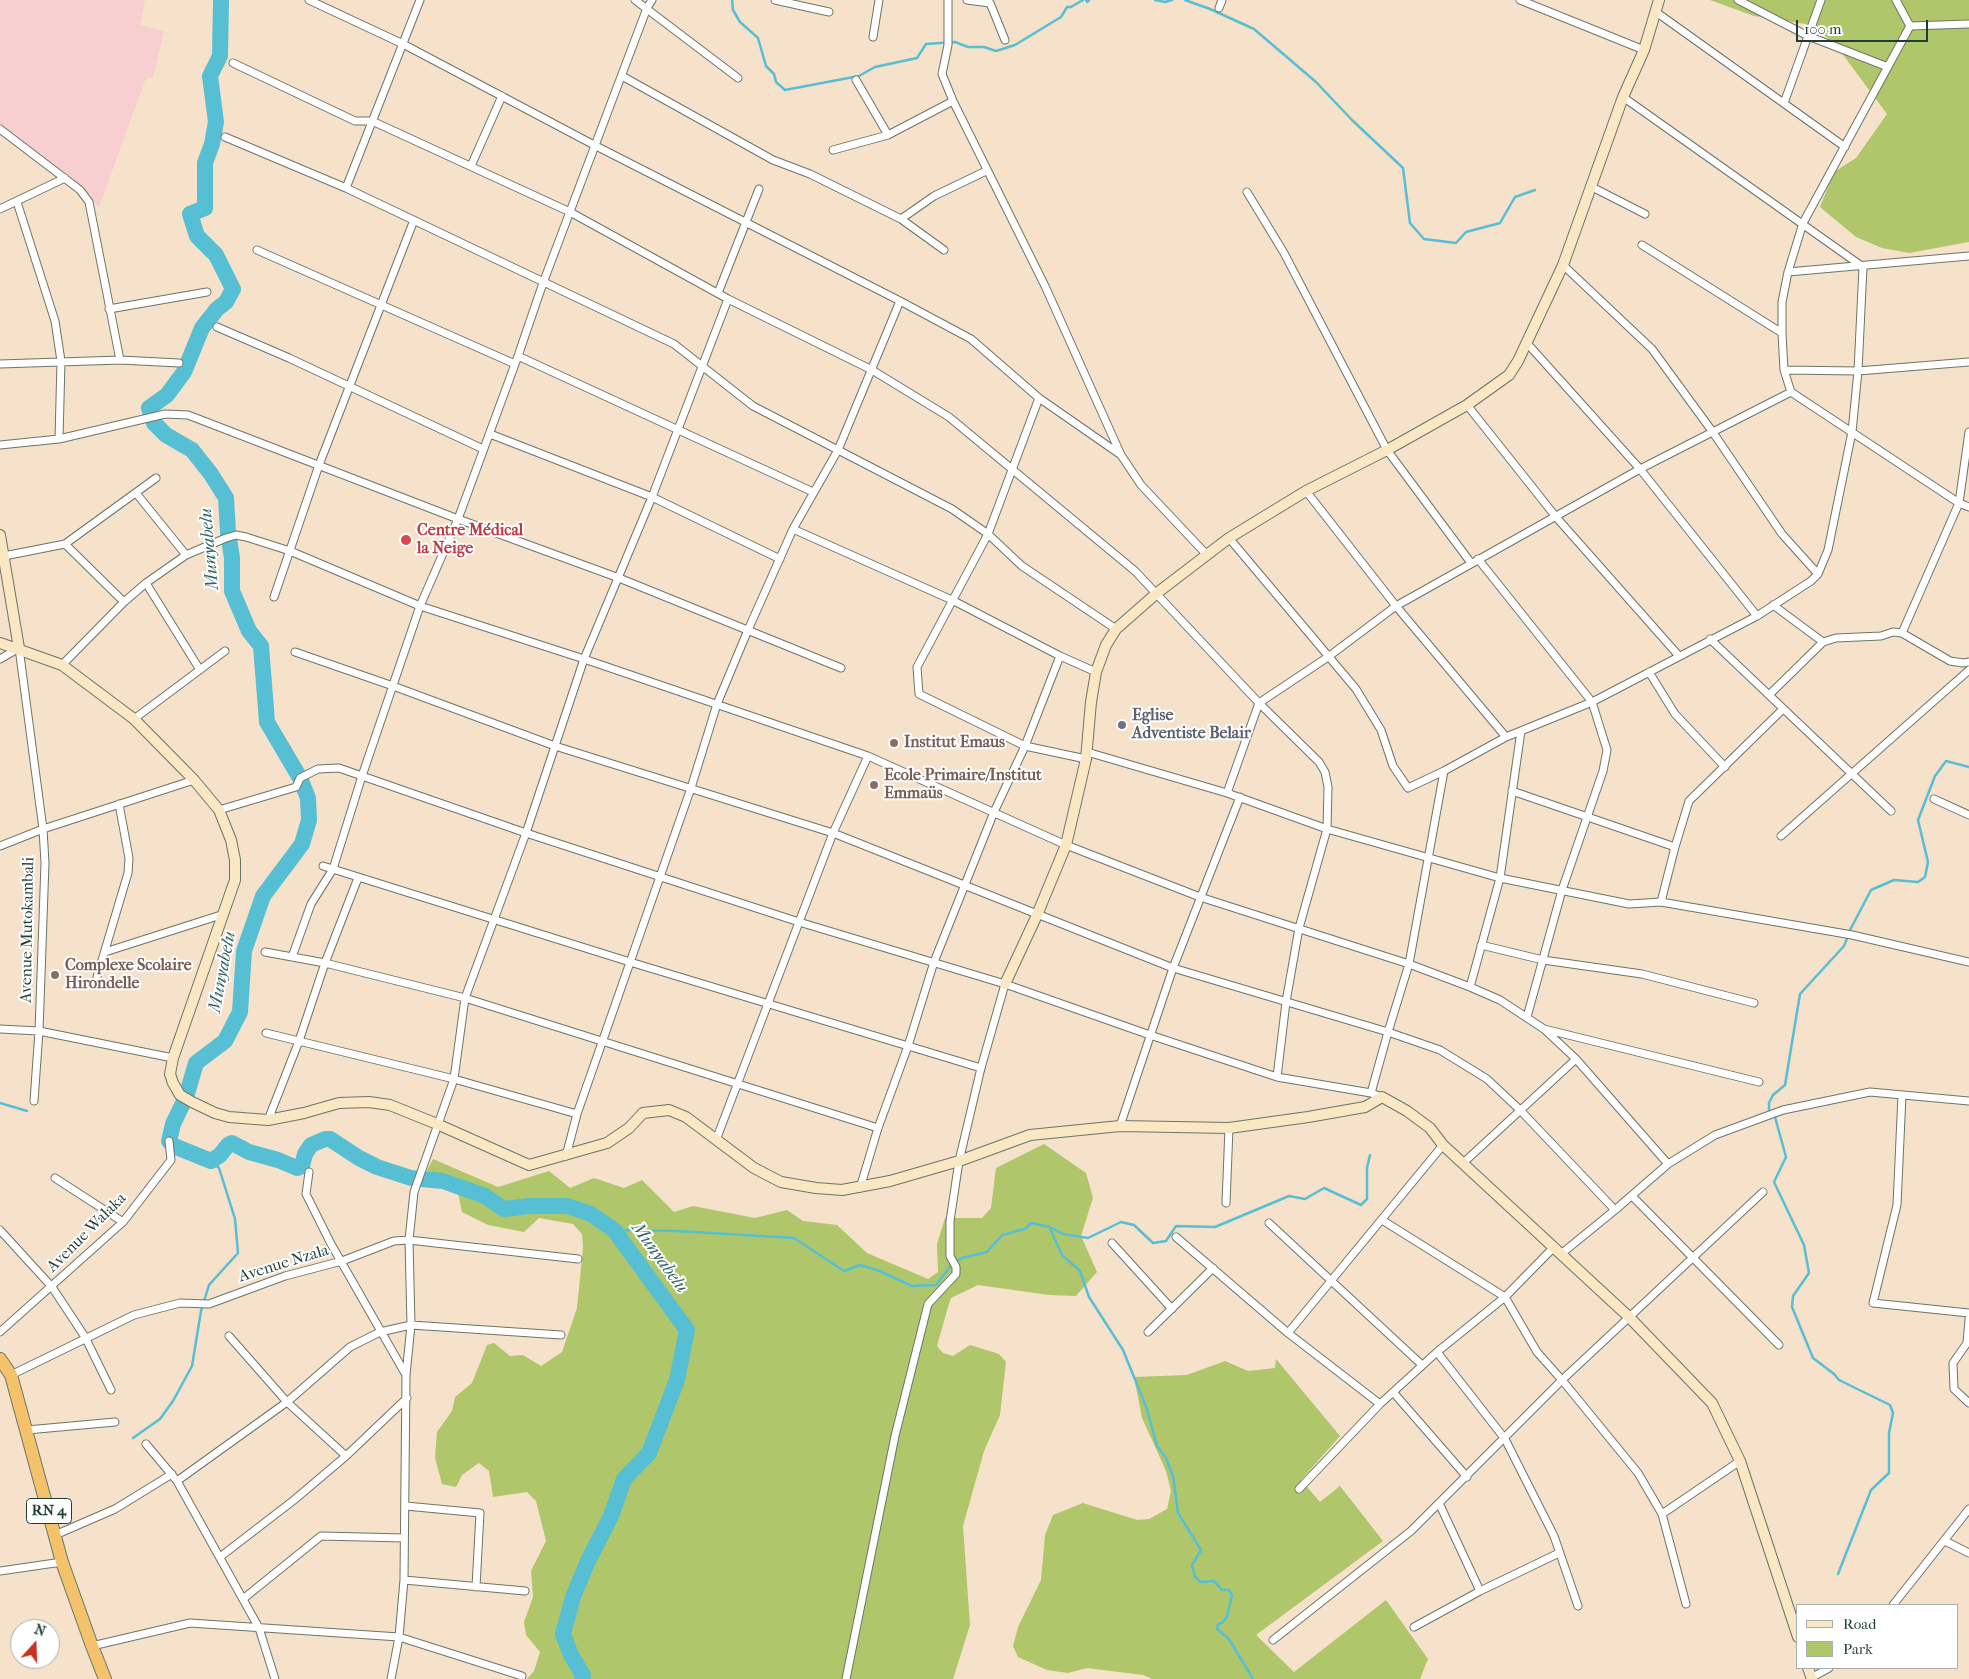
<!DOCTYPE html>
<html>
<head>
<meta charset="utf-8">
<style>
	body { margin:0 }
	#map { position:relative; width:1969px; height:1679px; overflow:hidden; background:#f6e1ca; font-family:"IM FELL French Canon",serif }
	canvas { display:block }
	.legend { position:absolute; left:1796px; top:1604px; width:162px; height:65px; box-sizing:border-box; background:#fff; border:1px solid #a5b1ae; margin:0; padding:6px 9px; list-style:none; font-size:15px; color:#1f3d34 }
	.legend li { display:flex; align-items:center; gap:10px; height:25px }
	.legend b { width:25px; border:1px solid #a5b1ae }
	.north { position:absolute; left:10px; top:1619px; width:50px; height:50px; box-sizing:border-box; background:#fff; border:1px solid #a5b1ae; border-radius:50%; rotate:20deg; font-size:14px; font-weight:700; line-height:20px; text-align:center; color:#1f3d34 }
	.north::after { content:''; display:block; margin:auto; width:18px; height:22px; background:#c8321e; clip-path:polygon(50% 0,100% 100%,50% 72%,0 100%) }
	.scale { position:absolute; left:1796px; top:20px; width:132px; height:22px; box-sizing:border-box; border:2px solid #1f3d34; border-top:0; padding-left:6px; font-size:15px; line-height:18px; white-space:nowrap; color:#1f3d34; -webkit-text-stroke:4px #fff; paint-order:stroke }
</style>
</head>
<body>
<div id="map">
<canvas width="1969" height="1679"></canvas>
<ul class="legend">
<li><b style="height:6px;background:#fae7c3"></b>Road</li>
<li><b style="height:14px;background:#b0c66a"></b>Park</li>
</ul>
<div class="north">N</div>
<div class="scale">100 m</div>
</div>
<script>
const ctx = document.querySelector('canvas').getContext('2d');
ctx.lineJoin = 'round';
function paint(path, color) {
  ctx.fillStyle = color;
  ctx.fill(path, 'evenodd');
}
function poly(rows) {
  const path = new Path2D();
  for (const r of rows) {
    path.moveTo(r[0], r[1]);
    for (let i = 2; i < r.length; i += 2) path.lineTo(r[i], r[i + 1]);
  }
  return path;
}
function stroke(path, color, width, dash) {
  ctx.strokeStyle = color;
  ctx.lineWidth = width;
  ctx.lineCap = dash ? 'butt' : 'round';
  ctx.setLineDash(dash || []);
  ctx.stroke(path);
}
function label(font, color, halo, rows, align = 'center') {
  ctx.font = font + ' "IM FELL French Canon",serif';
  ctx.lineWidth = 4;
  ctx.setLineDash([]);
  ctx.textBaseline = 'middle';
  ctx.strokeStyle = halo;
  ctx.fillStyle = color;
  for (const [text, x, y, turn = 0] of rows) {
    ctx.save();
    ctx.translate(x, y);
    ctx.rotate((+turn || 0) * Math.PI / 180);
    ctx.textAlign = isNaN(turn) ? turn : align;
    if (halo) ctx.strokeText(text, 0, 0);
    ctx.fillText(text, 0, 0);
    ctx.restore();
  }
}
paint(poly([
	[0,0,145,0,140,25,164,31,153,78,146,78,99,207,0,127]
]), '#f7cfd1');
paint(poly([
	[1710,0,1969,0,1969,242,1909,253,1882,248,1856,237,1820,207,1834,172,1856,158,1887,114,1835,44,1812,25,1754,16],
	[1044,1144,1086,1173,1093,1198,1081,1236,1097,1272,1076,1296,1049,1295,978,1285,951,1298,948,1307,937,1346,943,1353,953,1356,970,1345,999,1354,1006,1362,1000,1415,984,1451,963,1526,970,1625,953,1679,527,1679,534,1671,540,1652,526,1635,524,1622,533,1597,531,1571,546,1541,536,1501,527,1492,493,1497,489,1471,479,1463,462,1475,456,1487,442,1484,435,1458,437,1432,452,1411,455,1397,472,1383,487,1345,494,1343,510,1356,523,1355,541,1366,562,1352,577,1308,583,1248,582,1234,573,1224,539,1218,524,1232,488,1225,462,1212,458,1193,437,1183,427,1170,433,1159,498,1187,549,1171,570,1188,594,1178,624,1188,642,1180,674,1212,693,1206,755,1218,787,1210,803,1221,837,1225,867,1253,928,1279,938,1272,937,1244,945,1218,982,1218,991,1208,996,1168],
	[1276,1359,1340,1436,1301,1480,1320,1502,1340,1486,1383,1541,1256,1635,1294,1672,1386,1600,1428,1659,1420,1679,1152,1679,1143,1675,1087,1668,1068,1673,1047,1670,1018,1657,1013,1646,1018,1627,1041,1580,1045,1535,1053,1515,1083,1503,1137,1520,1149,1519,1167,1509,1171,1491,1166,1471,1142,1418,1134,1377,1187,1375,1225,1361,1248,1371,1275,1368]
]), '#b0c66a');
stroke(poly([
	[732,0,733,10,740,22,758,38,766,66,774,74,776,82,785,90,859,76,875,67,917,58,926,44,955,42,968,47,984,47,996,51,1015,45,1061,17,1067,7,1071,7,1083,0],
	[1086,0,1087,2,1089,0],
	[1155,0,1165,2,1172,0],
	[1185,0,1210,9,1254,29,1316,82,1352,120,1403,168,1410,223,1424,239,1456,243,1466,232,1500,223,1515,197,1535,190],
	[1849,932,1871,890,1894,880,1918,882,1925,877,1928,862,1918,820,1935,776,1946,761,1969,767],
	[0,1103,27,1111],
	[1769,1110,1769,1103,1773,1095,1785,1085,1800,994,1844,946,1848,936],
	[1775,1117,1786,1157,1774,1182,1804,1245,1809,1273,1793,1296,1792,1307,1813,1358,1834,1374,1839,1380,1890,1405,1893,1413,1889,1433,1889,1473,1871,1490,1838,1574],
	[1050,1228,1062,1255,1080,1271,1089,1297,1123,1350,1147,1409,1157,1446,1166,1458,1173,1476,1178,1513,1201,1550,1192,1565,1195,1577,1201,1582,1214,1581,1222,1590,1229,1590,1232,1595,1227,1617,1222,1623,1218,1624,1217,1629,1229,1639,1253,1679],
	[614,1230,677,1231,794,1238,844,1271,860,1265,877,1270,912,1286,936,1285,952,1264,962,1258,987,1252,1002,1235,1025,1229,1031,1223,1050,1227,1063,1234,1088,1238,1121,1222,1134,1225,1153,1243,1166,1241,1176,1226,1215,1227,1289,1196,1305,1199,1324,1188,1361,1205,1367,1199,1367,1168,1370,1155],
	[133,1438,160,1419,173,1401,192,1366,201,1311,209,1285,238,1253,235,1219,219,1168,211,1161]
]), '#57bfd4', 2.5);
stroke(poly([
	[221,0,220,56,210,76,216,122,212,144,205,163,205,208,190,214,197,236,216,255,233,289,226,302,217,309,202,328,184,372,167,395,149,408,154,423,166,435,192,450,211,474,226,498,228,532,232,558,232,591,249,631,261,646,267,722,300,778,308,798,309,820,302,844,263,896,244,951,240,1012,225,1041,196,1063,186,1097,173,1124,169,1141,174,1146,211,1161,220,1155,228,1145,232,1143,249,1152,278,1160,297,1168,302,1166,305,1154,311,1145,325,1139,330,1139,359,1158,377,1167,411,1178,443,1181,485,1196,504,1209,529,1206,568,1206,591,1214,614,1230,687,1330,677,1380,649,1453,624,1479,611,1516,588,1561,573,1597,563,1634,571,1655,583,1675,582,1679]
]), '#57bfd4', 16);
const street = poly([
	[309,0,403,44,596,146,900,301,971,339,1039,398,1121,455],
	[635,0,738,78],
	[775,0,829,12],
	[948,0,948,45,942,74,953,101,1045,286,1121,455,1141,485,1207,555],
	[967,0,990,3,1005,40],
	[1520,0,1644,50],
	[1738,0,1808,36,1888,67],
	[1896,0,1910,26,1803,223,1788,272,1782,302,1782,333,1784,370,1791,392,1959,503,1969,507],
	[1219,8,1222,0],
	[1656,12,1845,147],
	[1910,26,1969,24],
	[873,37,879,0],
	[233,63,355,121,372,121,570,212,728,299,872,370,949,417,1135,571,1259,703,1319,762,1325,772,1328,787,1327,829,1299,928,1286,1002,1277,1077],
	[622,76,773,160,810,174,901,219,944,250],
	[856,80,888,135],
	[1784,103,1821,0],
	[0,129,80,190,89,202,120,360],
	[225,137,346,188,674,344,753,406,952,509,988,534,1022,566,1116,629],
	[833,150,888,135,953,101],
	[471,166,502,96],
	[1592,187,1645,214],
	[346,188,420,0],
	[1247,192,1284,253,1387,450,1471,563],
	[17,202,55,321,61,361,59,439],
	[0,209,65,178],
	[901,219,934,196,986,171],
	[1642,245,1782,333],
	[257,250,515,364],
	[1563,265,1652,349,1712,431,1782,534,1818,574],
	[1788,272,1969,256],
	[718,293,759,189],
	[109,309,207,292],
	[217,327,289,358,483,449],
	[1526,342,1640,469,1757,616],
	[518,356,813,492],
	[0,364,120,360,179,363],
	[1784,370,1858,371,1969,362],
	[1039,398,988,534,917,667,919,694,1025,746,1086,759],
	[1467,405,1556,517,1679,656],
	[490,434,652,497,780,559],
	[0,445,59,439,165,414,188,415,458,519,619,578,841,668],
	[1306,491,1396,606,1506,737],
	[136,493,186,555],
	[793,529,952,600,1060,656,1096,672],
	[1229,538,1356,689,1381,730,1393,766,1408,788,1444,771,1506,737,1592,702,1757,616,1811,581,1818,574,1828,550,1852,432,1858,371,1863,267,1623,97],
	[65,544,124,602],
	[4,556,65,544,156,478],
	[1478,559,1592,702,1607,750,1603,771,1562,890,1527,1017],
	[146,583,200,670],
	[274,597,319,465,414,220],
	[1773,605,1823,642,1836,638,1881,636,1893,632,1902,633,1950,661,1963,663,1969,662],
	[1902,633,1959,503,1969,432],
	[1710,639,1891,811],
	[295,652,393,686,555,746,833,833,1173,968,1388,1032,1440,1050,1487,1079,1520,1110,1615,1210],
	[0,659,19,648,43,829,45,863,39,1031,34,1101],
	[62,665,124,602,146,583,186,555,226,538,236,535,246,537,290,551,420,606,584,659,868,756,1066,845,1200,897,1409,964,1470,987,1500,1000,1544,1029,1576,1059,1668,1164],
	[1649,672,1675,714,1725,767],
	[1769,695,1823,642],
	[134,719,225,651],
	[1087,752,1227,793,1327,829,1500,878,1629,904,1661,902,1852,935,1969,962],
	[1512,791,1675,847],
	[1227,793,1259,703,1328,657,1396,606,1640,469,1791,392],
	[1934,799,1969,815],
	[219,810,296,787,300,778,318,769,339,768,526,833,799,922,1005,984,1150,1035,1277,1077,1371,1093,1382,1097],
	[1781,836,1969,670],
	[0,846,43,829,194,780],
	[323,866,630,962,981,1068],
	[1661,902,1675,847,1689,801,1783,709],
	[1481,945,1543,960,1642,974,1754,1003],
	[105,952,224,914],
	[265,952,325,963,465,998,878,1128],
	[292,957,311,904,333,869,362,776,420,606,458,519,518,356,543,283,647,8,652,0],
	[97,977,128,873,129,858,119,804],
	[1470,987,1500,878,1521,731],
	[0,1029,39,1031,173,1058],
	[1544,1029,1759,1082],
	[266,1033,454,1079,577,1114],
	[1371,1093,1388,1032,1409,964,1444,771],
	[1902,1095,1897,1205,1873,1303,1969,1313],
	[268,1120,299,1041,325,963,358,878],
	[1120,1126,1173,968,1240,797],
	[716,1140,833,833,868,756],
	[566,1156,577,1114,691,788,717,704,748,630,793,529,838,450,900,301],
	[1462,1164,1576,1059],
	[309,1172,306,1194,331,1244,406,1375],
	[55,1178,123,1222],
	[860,1188,878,1128,908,1046,934,962,994,812,1025,746,1060,656],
	[1632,1196,1779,1345],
	[1226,1203,1229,1128],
	[1382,1220,1505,1297,1537,1352,1562,1380,1638,1473,1662,1514,1686,1604],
	[1269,1223,1422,1365],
	[0,1230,52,1287,85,1337,111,1390],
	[1176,1237,1288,1333,1380,1404],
	[1112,1243,1172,1309],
	[1561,1254,1615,1210,1668,1164,1715,1135,1745,1124,1783,1110,1870,1092,1969,1101],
	[1969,1319,1967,1343,1953,1363,1954,1389,1969,1403],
	[0,1332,123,1222,171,1160,169,1141],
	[1148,1332,1213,1268],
	[1288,1333,1443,1145],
	[229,1336,287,1402,346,1456],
	[1437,1352,1505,1439,1554,1536,1578,1606],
	[11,1375,134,1315,180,1303,209,1304,285,1276,342,1261,394,1241,409,1240,578,1259],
	[1393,1392,1467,1477],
	[27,1430,115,1422],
	[146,1444,177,1481,259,1628,275,1679],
	[177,1481,287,1402,350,1347,380,1332,411,1325,561,1335],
	[1299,1489,1380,1404,1437,1352,1505,1297,1553,1248],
	[1439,1503,1480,1591],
	[406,1506,480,1513,476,1587],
	[1662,1514,1740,1461],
	[55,1535,115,1509,172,1474],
	[1945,1541,1969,1553],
	[220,1557,294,1500,346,1456,407,1398],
	[0,1571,62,1562],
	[404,1580,525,1591],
	[243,1599,321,1536,404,1538],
	[1893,1605,1969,1509],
	[1414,1627,1480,1591,1559,1553],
	[1273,1640,1411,1531,1562,1380,1763,1192],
	[92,1646,190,1623,399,1637,522,1676],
	[1811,1678,1829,1668],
	[391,1679,399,1637,404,1580,406,1375,411,1325,409,1240,414,1192,454,1079,465,998,526,833,584,659,652,497,728,299],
	[846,1679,895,1436,928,1304,956,1274,956,1267,950,1256,950,1221,959,1161,981,1068,1005,984]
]);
const secondary = poly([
	[0,535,19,648],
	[0,643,62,665,134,719,194,780,219,810,231,840,235,860,235,880,173,1058,170,1074,173,1083,180,1095,192,1102,215,1113,229,1117,268,1120,304,1113,339,1103,369,1102,390,1105,437,1124,529,1165,607,1143,629,1128,643,1113,669,1110,686,1117,754,1168,781,1182,816,1188,842,1190,890,1181,959,1161,1030,1135,1120,1126,1229,1128,1308,1117,1365,1107,1382,1097,1407,1111,1430,1128,1443,1145,1629,1317,1712,1403,1740,1461,1798,1637],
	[1005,984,1037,915,1066,845,1086,759,1091,702,1096,672,1106,645,1116,629,1157,593,1229,538,1306,491,1387,450,1467,405,1509,375,1518,361,1563,265,1623,97,1644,50,1659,0],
	[1808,1668,1812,1679]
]);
const highway = poly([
	[0,1359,11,1375,62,1562,92,1646,105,1679]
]);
stroke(street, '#6a7668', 9);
stroke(secondary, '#6a7668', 12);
stroke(highway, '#6a7668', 14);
stroke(street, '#fff', 7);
stroke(secondary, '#fae7c3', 10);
stroke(highway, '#f3c26a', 12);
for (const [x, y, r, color] of [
	[406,540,6,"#e0444e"],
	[1122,725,5,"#6b7280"],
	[894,743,5,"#8d6e63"],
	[874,785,5,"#8d6e63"],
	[55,975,5,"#8d6e63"]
]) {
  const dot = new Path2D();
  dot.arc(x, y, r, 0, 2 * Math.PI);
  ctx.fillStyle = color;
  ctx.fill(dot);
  stroke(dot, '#fff', 2);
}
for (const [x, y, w] of [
	[49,1511,45]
]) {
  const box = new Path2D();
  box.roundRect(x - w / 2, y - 12.5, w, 25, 4);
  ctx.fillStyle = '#fff';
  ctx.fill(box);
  stroke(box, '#1f3d34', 1);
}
label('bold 15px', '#1f3d34', null, [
	["RN 4",49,1511]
]);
label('bold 16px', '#be3a42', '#fff', [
	["Centre Médical",417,531],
	["la Neige",417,549]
], 'left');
label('bold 16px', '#5b616d', '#fff', [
	["Eglise",1132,716],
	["Adventiste Belair",1132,734]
], 'left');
label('bold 16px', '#785e54', '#fff', [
	["Institut Emaus",904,743],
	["Ecole Primaire/Institut",884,776],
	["Emmaüs",884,794],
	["Complexe Scolaire",65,966],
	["Hirondelle",65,984]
], 'left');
label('16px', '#1f3d34', '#fff', [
	["Avenue Mutokambali",28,930,-89],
	["Avenue Walaka",87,1233,-45],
	["Avenue Nzala",284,1264,-17]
]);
label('italic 18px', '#306464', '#fff', [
	["Munyabelu",210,549,-95],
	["Munyabelu",223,972,-79],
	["Munyabelu",659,1258,54]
]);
</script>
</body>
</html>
